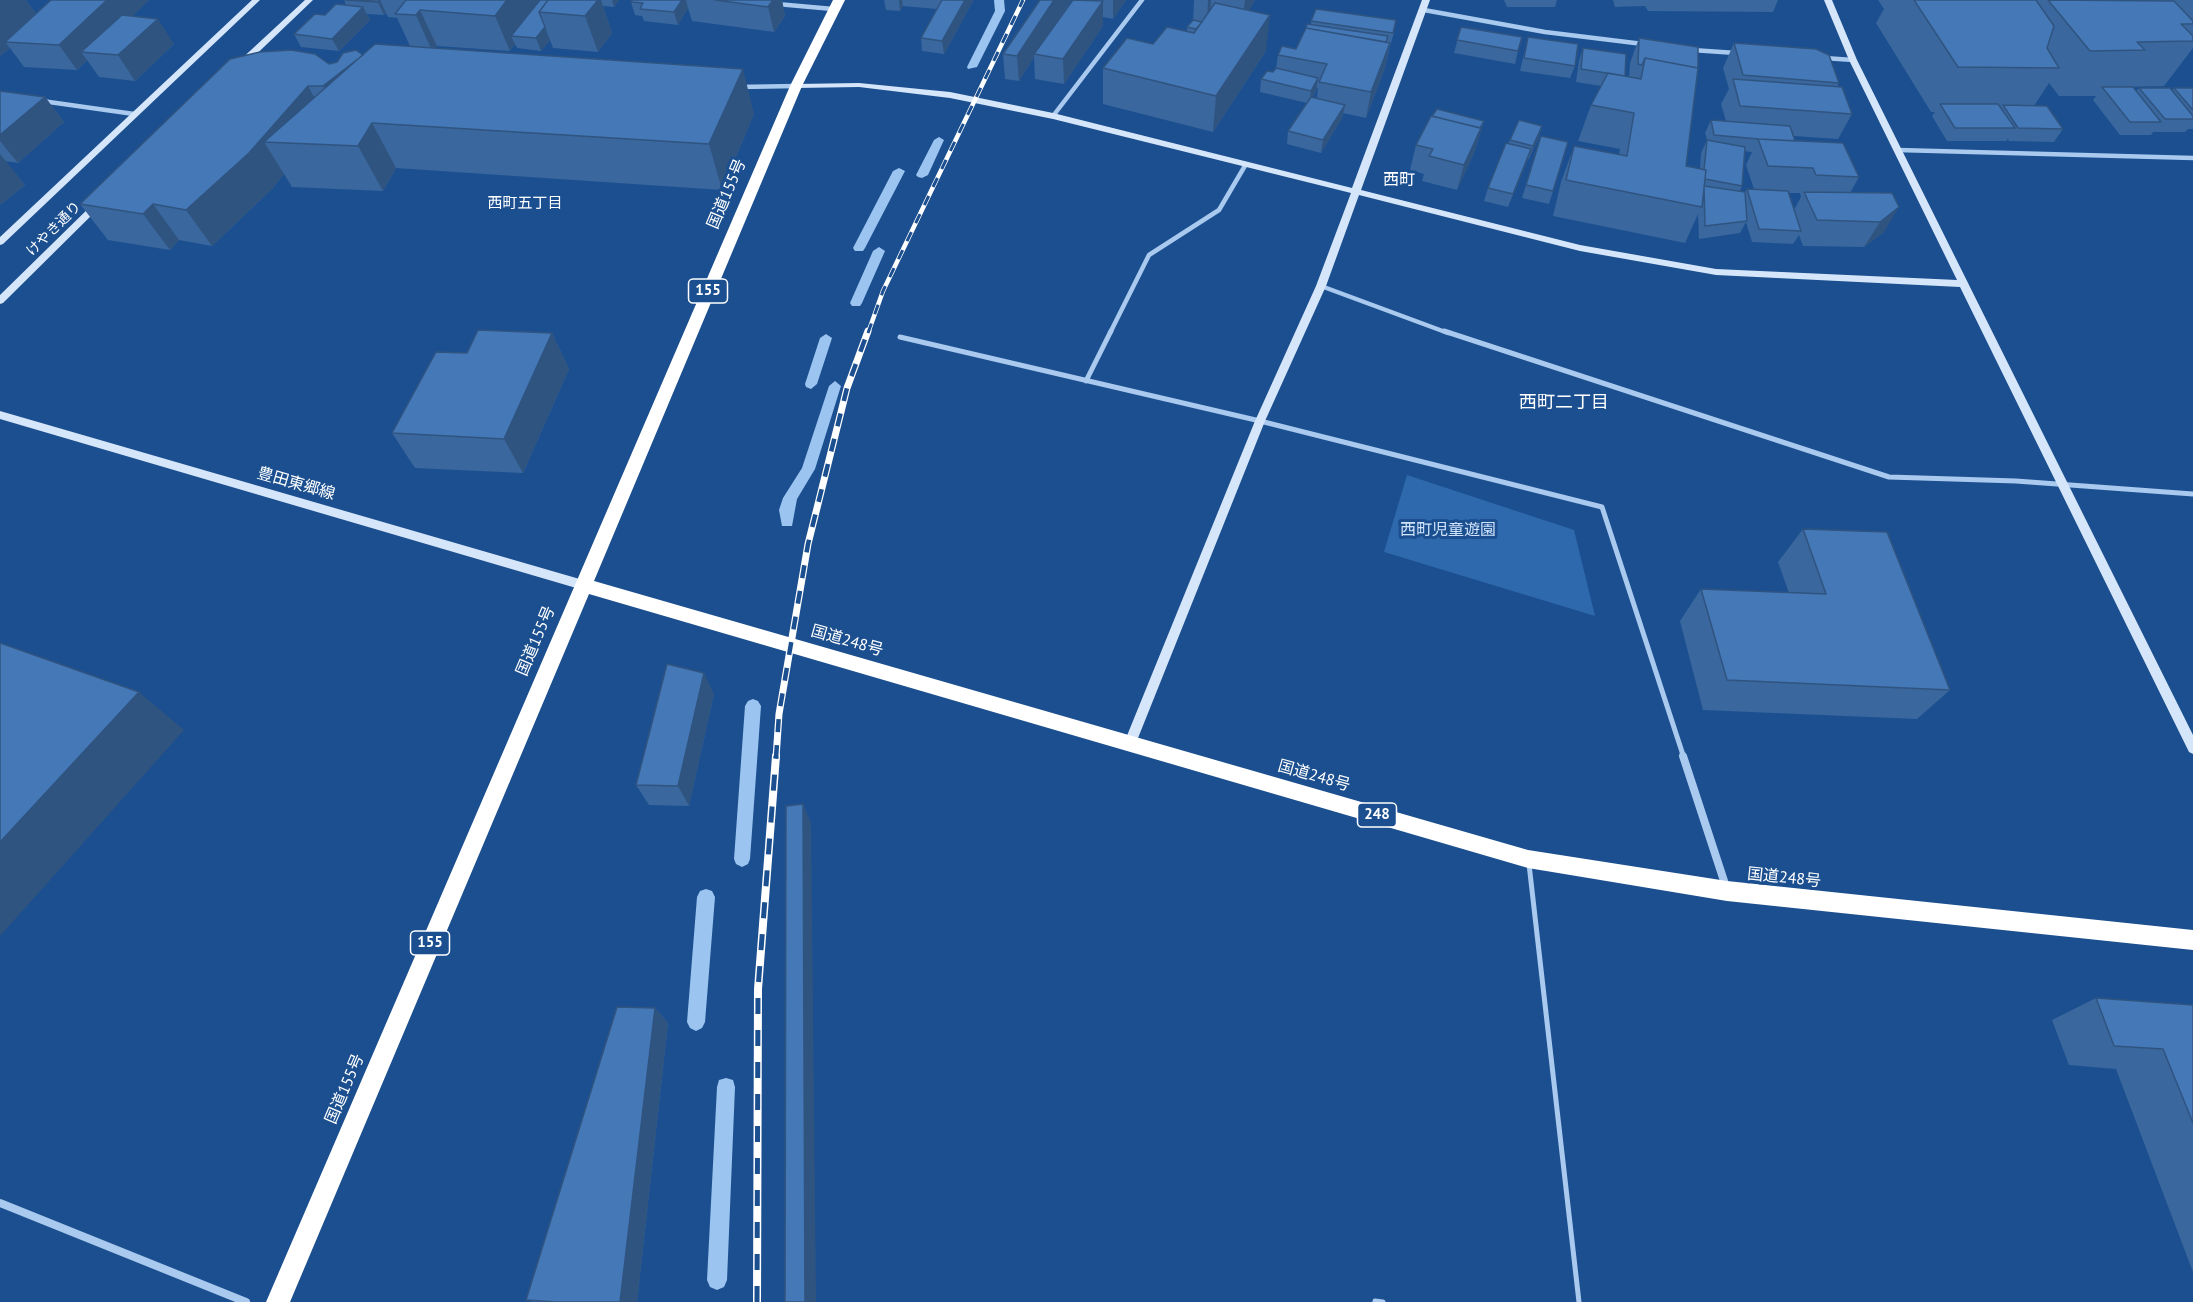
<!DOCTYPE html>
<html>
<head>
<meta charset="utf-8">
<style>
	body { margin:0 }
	canvas { display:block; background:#1b4f8f }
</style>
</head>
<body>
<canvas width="2193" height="1302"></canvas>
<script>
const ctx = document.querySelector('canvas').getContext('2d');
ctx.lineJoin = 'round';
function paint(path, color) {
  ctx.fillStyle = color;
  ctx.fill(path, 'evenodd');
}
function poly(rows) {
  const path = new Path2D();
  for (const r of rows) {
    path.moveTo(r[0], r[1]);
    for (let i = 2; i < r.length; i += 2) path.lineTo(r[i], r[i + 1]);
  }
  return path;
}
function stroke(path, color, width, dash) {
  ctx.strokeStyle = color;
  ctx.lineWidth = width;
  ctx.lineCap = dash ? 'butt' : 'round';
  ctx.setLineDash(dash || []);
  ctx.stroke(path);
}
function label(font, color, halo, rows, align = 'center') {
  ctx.font = font + ' "PT Sans","Noto Sans JP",sans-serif';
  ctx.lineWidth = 6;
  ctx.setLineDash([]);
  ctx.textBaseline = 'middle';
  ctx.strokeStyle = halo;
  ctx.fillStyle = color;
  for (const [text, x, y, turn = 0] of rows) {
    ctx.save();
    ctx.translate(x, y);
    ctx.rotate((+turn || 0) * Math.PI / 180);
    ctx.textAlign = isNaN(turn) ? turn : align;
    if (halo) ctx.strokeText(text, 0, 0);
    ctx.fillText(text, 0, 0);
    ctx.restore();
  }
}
paint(poly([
	[1407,475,1574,530,1595,616,1384,552]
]), '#2e69ad');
paint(poly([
	[994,0,1004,0,1005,11,977,67,968,69,967,67,995,11,994,0],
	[939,137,944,140,928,175,922,178,918,177,916,175,934,140,939,137],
	[899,168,905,171,865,248,863,251,855,251,853,248,893,171,899,168],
	[879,247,885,251,862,303,860,306,852,306,850,303,873,251,879,247],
	[826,334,832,338,817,384,811,389,806,387,805,384,820,338,826,334],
	[835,381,841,386,815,469,797,499,792,526,782,526,779,510,783,498,802,468,829,386,835,381],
	[753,699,758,701,761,706,750,859,748,864,742,867,736,864,734,859,745,706,748,701,753,699],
	[706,889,712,891,715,897,705,1022,702,1028,696,1031,690,1028,687,1022,697,897,700,891,706,889],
	[726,1078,733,1080,735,1087,727,1280,724,1287,717,1290,710,1287,707,1280,717,1087,719,1080,726,1078]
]), '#9cc4f0');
stroke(poly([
	[1529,864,1579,1302],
	[1375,1301,1383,1302]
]), '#a9c9ee', 5);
stroke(poly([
	[777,4,833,9],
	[1424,10,1545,32,1643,44],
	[1692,50,1736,53],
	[1824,58,1853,60],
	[739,87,796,86],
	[42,101,134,114],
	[1053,116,1142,0],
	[1898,150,2193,158],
	[1321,286,1448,333],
	[1110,333,1149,255,1219,210,1246,164]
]), '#a9c9ee', 4.5);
stroke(poly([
	[1444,331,1889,477,2016,481,2193,494],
	[900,337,1260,421,1602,507,1684,758],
	[1086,381,1111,331]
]), '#a9c9ee', 5);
stroke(poly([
	[1683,756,1726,887],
	[0,1203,246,1302]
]), '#a9c9ee', 8);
paint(poly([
	[252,0,260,0,3,244,0,245,0,237,252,0],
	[305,0,313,0,243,67,237,67,237,63,305,0],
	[1422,0,1430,0,1361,190,1580,245,1716,269,1957,280,1849,60,1824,0,1832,0,1857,60,2193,735,2193,754,2189,752,1960,287,1716,275,1580,251,1359,195,1326,286,1265,421,1136,743,1134,747,1130,748,1126,747,1124,743,1255,421,1316,286,1351,193,1053,119,950,98,859,87,796,88,792,86,796,84,859,83,950,92,1053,113,1352,188,1422,0],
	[99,200,102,201,102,205,3,303,0,304,0,295,96,201,99,200],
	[0,411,583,580,589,585,583,590,0,419,0,411]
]), '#d6e6fa');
paint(poly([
	[833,0,845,0,802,86,594,581,1528,850,1727,881,2193,930,2193,950,1727,901,1528,868,589,594,290,1302,266,1302,790,86,833,0]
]), '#fff');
const railFar2 = poly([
	[868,333,883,291,1023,0]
]);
const railFar1 = poly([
	[776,758,779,714,808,544,847,388,868,331]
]);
const rail = poly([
	[757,1302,758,989,776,756]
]);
stroke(railFar2, '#fff', 4.5);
stroke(railFar1, '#fff', 7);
stroke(rail, '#fff', 8);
stroke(railFar2, '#1b4f8f', 3, [10]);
stroke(railFar1, '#1b4f8f', 4.5, [13]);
stroke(rail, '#1b4f8f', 5, [16]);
paint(poly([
	[0,0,26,0,36,14,51,0,149,0,132,16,174,44,135,81,99,77,87,60,77,70,24,67,10,48,0,56],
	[344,0,619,0,614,7,603,6,612,33,598,52,553,48,550,40,541,51,517,48,515,44,510,51,437,46,435,48,754,114,722,190,396,168,383,191,292,187,284,174,272,189,212,246,179,240,170,250,108,240,80,204,329,64,363,55,410,46,397,18,388,17,386,13,384,15,367,14,370,20,339,51,301,47,294,34,325,15,346,5],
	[632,0,782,0,785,16,774,32,692,21,688,8,678,25,644,21,642,16,635,15,631,2],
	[884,0,973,0,973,1,944,54,922,51,921,38,937,9,903,6,900,11,886,10],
	[1040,0,1071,0,1058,21,1073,0,1126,0,1113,19,1103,17,1103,26,1064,84,1035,79,1034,57,1019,81,1005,79,1003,54],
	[1194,0,1255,0,1249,10,1266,51,1213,132,1103,104,1103,68,1153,44,1187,31,1187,27,1193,20],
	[1485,0,1557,0,1555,7,1507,7,1504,0],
	[1613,0,1778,0,1773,12,1648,11,1645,6,1615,7],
	[1878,0,2193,0,2193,35,2192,35,2193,36,2193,48,2164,86,2118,87,2136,91,2139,88,2172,91,2174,88,2193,88,2193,129,2188,129,2185,132,2154,132,2154,131,2151,135,2120,135,2093,100,2096,96,2059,96,2049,83,2034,106,2063,129,2054,142,2009,141,2008,139,2006,141,1947,141,1932,116,1935,112,1931,112,1876,23,1884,9],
	[1311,21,1394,33,1390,46,1385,68,1366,118,1343,113,1342,118,1321,153,1287,144,1288,131,1307,103,1260,92,1261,79,1273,72,1276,68,1278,55,1296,49,1311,25],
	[1317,88,1318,88,1317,98,1313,97,1316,91],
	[1461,27,1518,51,1515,64,1454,53],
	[1528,37,1575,66,1570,78,1520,71],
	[1639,38,1686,166,1700,169,1701,153,1707,140,1705,133,1711,120,1726,121,1721,104,1729,89,1723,68,1734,43,1839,83,1837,87,1852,114,1838,139,1794,136,1795,141,1859,177,1850,193,1892,193,1884,232,1864,247,1803,246,1799,235,1793,244,1752,242,1746,222,1740,233,1699,239,1698,214,1685,243,1553,216,1561,182,1574,146,1619,155,1620,149,1578,141,1591,105,1601,86,1576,82,1579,61,1583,48,1625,76,1629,77,1630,63],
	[1744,151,1752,152,1746,165,1754,189,1747,189,1745,192,1740,191,1742,186],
	[1788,193,1800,193,1801,197,1794,210],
	[0,91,45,97,64,122,18,163,5,161,25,185,0,205],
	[1484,121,1474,153,1457,190,1422,181,1424,174,1410,170,1416,145],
	[1542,126,1538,139,1529,159,1528,159,1508,207,1484,201,1488,188,1510,140],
	[1541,136,1553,191,1549,204,1522,198],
	[552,333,569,369,523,473,415,468,392,433,467,353],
	[1803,529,1950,690,1917,719,1703,710,1680,621,1701,589,1789,593,1778,562],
	[714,694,689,806,649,805,636,785],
	[2096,998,2193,1005,2193,1272,2116,1069,2069,1065,2052,1020],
	[655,1008,668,1023,637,1302,533,1302,526,1300]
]), '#3a679d');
paint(poly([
	[0,0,26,0,43,23,5,42,10,48,0,56],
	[107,0,149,0,95,53,81,52,87,60,77,70,59,45],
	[380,0,386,13,384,15,378,2],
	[507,0,545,0,511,36,515,44,510,51,495,16],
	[598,0,601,0,612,33,598,52,585,16],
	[612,0,619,0,614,7],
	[682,0,686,0,688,8,678,25,674,12],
	[773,0,782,0,785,16,774,32,768,7],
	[899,0,902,0,903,6,900,11],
	[965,0,973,0,973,1,944,54,942,41],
	[1054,0,1071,0,1036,54,1034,54,1034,57,1019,81,1017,56],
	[1113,0,1126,0,1113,19],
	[1208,0,1211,0,1210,17,1207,23],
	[1245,0,1255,0,1242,23],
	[1103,1,1103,26,1064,84,1063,59],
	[363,7,370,20,339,51,332,39],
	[420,10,437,46,432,51,416,15],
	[1270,15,1266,51,1213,132,1216,96],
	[158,19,174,44,135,81,118,55],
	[545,27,550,40,541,51,536,38],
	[1390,43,1385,68,1366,118,1371,92],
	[364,55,343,122,323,86],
	[743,69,754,114,722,190,709,144],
	[1318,78,1316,91,1309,104,1311,91],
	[308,86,328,122,264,142,284,174,272,189,212,246,186,210],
	[45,97,64,122,18,163,0,141,0,135],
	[1345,105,1342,118,1321,153,1323,140],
	[1484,121,1474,153,1457,190,1464,165,1477,134],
	[372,123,396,168,383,191,358,146],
	[1542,126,1538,139,1529,159,1533,146],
	[1531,149,1527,162,1508,207,1513,194],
	[0,154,25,185,0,205],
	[153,204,179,240,170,250,143,214],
	[1899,207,1884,232,1864,247,1880,222],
	[552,333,569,369,523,473,504,439],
	[704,673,714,694,689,806,678,786],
	[139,692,184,730,0,936,0,842],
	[803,804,811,823,816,1302,805,1302],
	[655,1008,668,1023,637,1302,620,1302]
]), '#305480');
const building = poly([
	[51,0,107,0,59,45,5,42,51,0],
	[345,0,380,0,378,2,345,0],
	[406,0,507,0,495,16,420,10,416,15,395,14,406,0],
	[540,0,548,0,539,12,545,27,536,38,511,36,540,0],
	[548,0,598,0,585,16,539,12,548,0],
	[632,0,682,0,674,12,640,9,643,3,631,2,632,0],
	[715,0,773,0,768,7,715,0],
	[942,0,965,0,942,41,921,38,942,0],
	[1040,0,1054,0,1017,56,1003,54,1040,0],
	[1073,0,1103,1,1063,59,1034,54,1073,0],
	[1914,0,2036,0,2054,26,2047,48,2059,68,1958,67,1914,0],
	[2048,0,2174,1,2193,21,2193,24,2181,24,2193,36,2193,41,2137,42,2145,50,2090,51,2048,0],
	[1215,3,1270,15,1216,96,1103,68,1127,38,1153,44,1167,27,1194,33,1215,3],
	[336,4,363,7,332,39,294,34,315,14,325,15,336,4],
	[1316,9,1396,20,1393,33,1311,21,1316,9],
	[122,15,158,19,118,55,81,52,122,15],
	[1193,20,1202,22,1196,29,1187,27,1193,20],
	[1307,24,1388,36,1386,42,1306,28,1307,24],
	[1461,27,1522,37,1518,51,1457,40,1461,27],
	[1306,28,1390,43,1371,92,1319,82,1327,64,1278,55,1282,46,1296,49,1306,28],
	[1528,37,1578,44,1575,66,1524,58,1528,37],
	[1639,38,1698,47,1698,68,1645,58,1642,65,1638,64,1639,38],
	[1734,43,1816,49,1829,55,1839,83,1743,75,1734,43],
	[375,44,743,69,709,144,372,123,358,146,264,142,375,44],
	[1583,48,1626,54,1625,76,1581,69,1583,48],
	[291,50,315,54,329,64,337,62,343,53,356,50,363,55,323,86,308,86,249,153,186,210,153,204,143,214,80,204,230,59,260,52,291,50],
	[1645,58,1698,68,1686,166,1706,170,1702,207,1566,180,1574,146,1627,156,1634,113,1591,105,1608,73,1641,79,1645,58],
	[1276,68,1318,78,1311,91,1261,79,1267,71,1273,72,1276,68],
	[1733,79,1842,87,1852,114,1740,106,1733,79],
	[2102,87,2133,87,2161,122,2130,122,2102,87],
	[2139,88,2170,88,2193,116,2193,119,2165,119,2139,88],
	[2174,88,2193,88,2193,110,2174,88],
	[0,91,45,97,0,135,0,91],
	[1311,97,1345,105,1323,140,1288,131,1311,97],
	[1940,104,1998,104,2015,128,1955,128,1940,104],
	[2003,105,2047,106,2063,129,2018,128,2003,105],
	[1437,109,1484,121,1480,128,1432,116,1437,109],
	[1431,116,1481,128,1464,165,1429,156,1433,149,1416,145,1431,116],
	[1519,120,1542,126,1533,146,1510,140,1519,120],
	[1711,120,1790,126,1795,141,1758,139,1714,135,1711,120],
	[1541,136,1568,142,1553,191,1526,185,1541,136],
	[1758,139,1843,143,1859,177,1816,175,1813,168,1768,166,1758,139],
	[1707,140,1745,147,1742,186,1705,179,1706,170,1704,170,1707,140],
	[1506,143,1531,149,1513,194,1488,188,1506,143],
	[1704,186,1745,192,1747,221,1705,226,1704,186],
	[1747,189,1788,191,1801,231,1759,229,1747,189],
	[1804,192,1892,193,1899,207,1880,222,1817,220,1804,192],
	[478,330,552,333,504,439,392,433,436,352,467,353,478,330],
	[1803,529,1887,532,1950,690,1727,680,1701,589,1826,594,1803,529],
	[0,643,139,692,0,842,0,643],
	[667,664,704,673,678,786,636,785,667,664],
	[803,804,805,1302,785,1302,786,806,803,804],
	[2096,998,2193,1005,2193,1123,2163,1049,2114,1046,2096,998],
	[617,1007,655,1008,620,1302,555,1302,526,1300,617,1007]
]);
paint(building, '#4478b7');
stroke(building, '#305480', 1.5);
label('14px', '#fff', '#1b4f8f', [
	["けやき通り",54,229,-45]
]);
label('15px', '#fff', '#1b4f8f', [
	["西町五丁目",525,204]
]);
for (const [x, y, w] of [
	[708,291,39],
	[1377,815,39],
	[430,943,39]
]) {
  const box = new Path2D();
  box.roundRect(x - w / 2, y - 12, w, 24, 4.5);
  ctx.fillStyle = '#1b4f8f';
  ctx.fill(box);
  stroke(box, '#fff', 1.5);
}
label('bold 15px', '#fff', null, [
	["155",708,291],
	["248",1377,815],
	["155",430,943]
]);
label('16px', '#fff', '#1b4f8f', [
	["西町",1399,180]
]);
label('16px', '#fff', '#1b4f8f', [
	["国道155号",727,194,-67],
	["豊田東郷線",296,484,16],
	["国道155号",536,641,-67],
	["国道248号",847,641,16],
	["国道248号",1314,776,16],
	["国道248号",1784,878,6],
	["国道155号",345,1089,-67]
]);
label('16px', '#cfe3fa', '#1b4f8f', [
	["西町児童遊園",1448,530]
]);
label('18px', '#fff', '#1b4f8f', [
	["西町二丁目",1564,403]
]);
</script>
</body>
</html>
